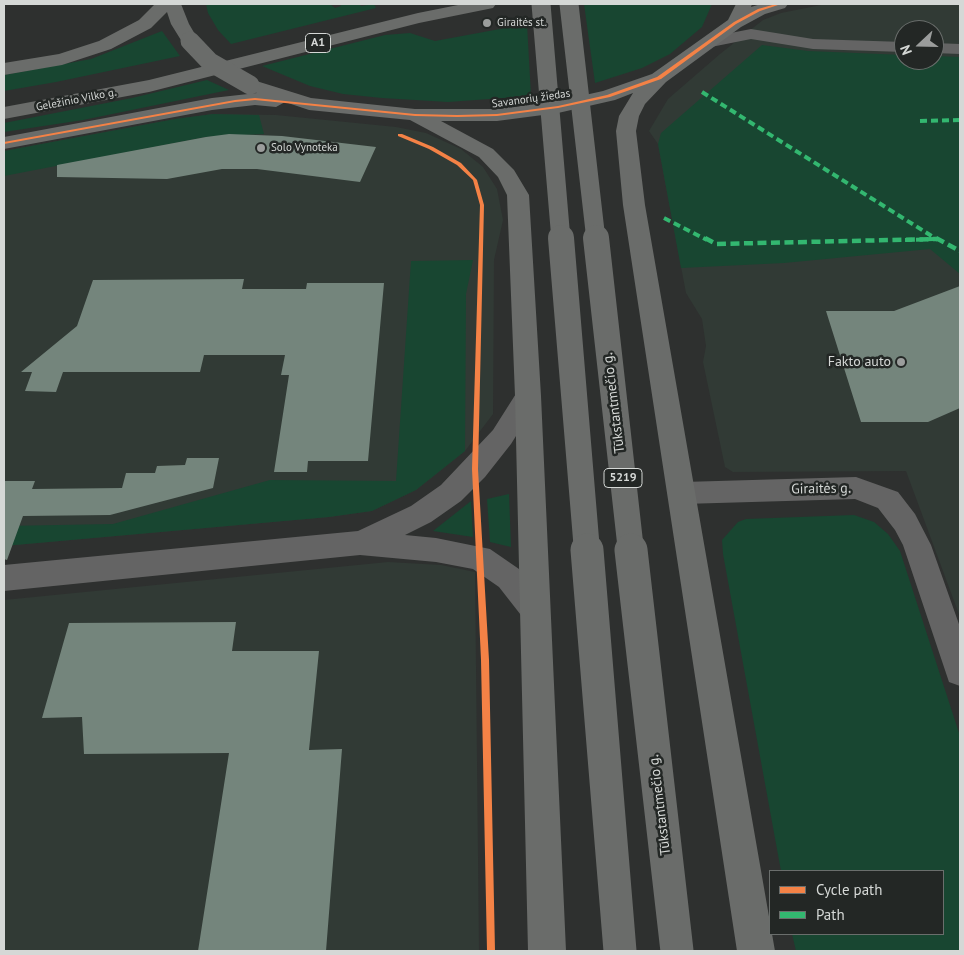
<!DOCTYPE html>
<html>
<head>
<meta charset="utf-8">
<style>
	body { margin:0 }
	#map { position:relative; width:964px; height:955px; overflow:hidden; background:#2e302f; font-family:"PT Sans",sans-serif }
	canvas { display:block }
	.frame { position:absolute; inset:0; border:5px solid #d5d8d6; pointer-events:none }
	.legend { position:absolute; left:769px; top:870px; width:175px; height:65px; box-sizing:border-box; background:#232725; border:1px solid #6a6e6c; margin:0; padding:6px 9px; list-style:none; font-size:15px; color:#d5d8d6 }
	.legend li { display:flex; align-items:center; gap:10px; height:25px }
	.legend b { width:25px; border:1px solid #6a6e6c }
	.north { position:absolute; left:894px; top:20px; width:50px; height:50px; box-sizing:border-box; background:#232725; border:1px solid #6a6e6c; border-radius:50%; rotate:249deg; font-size:14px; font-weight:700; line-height:20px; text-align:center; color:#d5d8d6 }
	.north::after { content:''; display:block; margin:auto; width:18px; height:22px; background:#9b9d9c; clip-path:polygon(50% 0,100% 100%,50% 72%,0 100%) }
</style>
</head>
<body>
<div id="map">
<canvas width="964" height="955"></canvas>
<div class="frame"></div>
<ul class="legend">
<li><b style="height:6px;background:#f48246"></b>Cycle path</li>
<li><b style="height:6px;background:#33b770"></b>Path</li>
</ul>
<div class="north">N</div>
</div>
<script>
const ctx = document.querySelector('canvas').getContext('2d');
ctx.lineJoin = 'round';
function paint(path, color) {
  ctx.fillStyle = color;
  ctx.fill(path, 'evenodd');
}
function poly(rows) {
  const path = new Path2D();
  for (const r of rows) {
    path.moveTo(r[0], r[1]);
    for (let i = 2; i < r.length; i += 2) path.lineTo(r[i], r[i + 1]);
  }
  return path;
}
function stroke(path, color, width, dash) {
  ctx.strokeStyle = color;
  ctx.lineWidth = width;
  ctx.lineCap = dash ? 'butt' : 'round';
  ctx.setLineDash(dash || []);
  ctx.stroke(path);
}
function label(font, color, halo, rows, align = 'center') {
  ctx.font = font + ' "PT Sans",sans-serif';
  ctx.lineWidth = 5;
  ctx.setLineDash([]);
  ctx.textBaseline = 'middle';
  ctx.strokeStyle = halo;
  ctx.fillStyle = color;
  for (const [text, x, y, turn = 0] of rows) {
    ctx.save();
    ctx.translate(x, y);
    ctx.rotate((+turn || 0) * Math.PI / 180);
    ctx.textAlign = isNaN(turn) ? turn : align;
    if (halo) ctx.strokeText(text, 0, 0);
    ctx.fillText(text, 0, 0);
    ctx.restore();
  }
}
paint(poly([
	[826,4,960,4,960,617,906,471,733,472,725,467,703,362,706,346,702,319,686,293,658,144,649,131,668,99,720,54,763,20,781,13],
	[904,30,934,30,934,60,904,60],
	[213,114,276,115,396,127,426,133,461,149,483,167,497,189,503,220,494,260,493,414,465,451,416,490,372,511,329,517,4,546,4,151,175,119],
	[388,562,441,565,475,572,479,951,4,951,4,600]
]), '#313a35');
paint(poly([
	[206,4,330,4,335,8,341,6,340,4,360,4,361,6,374,4,376,8,231,44,218,30,208,13],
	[584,4,712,4,702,27,670,54,642,68,595,83],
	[527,24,531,96,448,102,382,98,343,94,310,86,262,66,385,35,410,33,435,41],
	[162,31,180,56,56,82,4,91,4,75,91,59],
	[762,45,808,51,904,55,904,60,934,60,934,56,960,57,960,274,930,249,784,263,681,268,658,144,661,133],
	[207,80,229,90,83,120,4,132,4,123,132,98],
	[213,114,259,115,264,134,206,137,4,176,4,151,175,119],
	[473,260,466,294,465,451,416,490,372,511,329,517,4,546,4,526,113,524,270,480,396,481,411,261],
	[509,494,511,547,490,542,487,499],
	[471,501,473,537,433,531],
	[854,515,874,522,888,534,900,551,960,736,960,951,796,951,792,934,943,934,943,871,781,871,723,554,722,540,738,522,746,519]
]), '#184631');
paint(poly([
	[229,134,282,136,376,147,360,182,257,169,222,169,167,179,57,177,57,165,206,137],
	[244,279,242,289,306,289,307,283,384,283,368,461,308,461,307,472,274,472,289,375,281,375,285,355,204,355,200,372,63,372,56,392,25,391,32,372,21,372,77,326,93,280],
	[960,286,960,408,928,422,861,422,826,311,894,311],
	[187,458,219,458,213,488,110,515,23,516,7,560,4,559,4,481,35,481,32,489,122,488,126,473,155,473,157,466,185,465],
	[236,622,232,651,319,651,309,750,342,749,326,951,198,951,229,753,84,754,82,717,42,718,69,623]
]), '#74857c');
paint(poly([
	[751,29,813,39,904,42,904,52,813,49,751,39,711,47,705,46,702,42,705,38,751,29],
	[934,43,960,44,960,54,934,53,934,43],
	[528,387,537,389,541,396,511,444,485,477,461,501,431,522,405,535,436,538,490,549,519,569,546,601,550,610,546,619,535,623,524,619,499,587,473,569,436,562,360,555,4,591,4,565,358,531,411,506,441,485,493,430,519,389,528,387],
	[856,477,898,492,915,514,931,545,960,627,960,686,949,682,903,545,895,530,878,508,855,499,683,504,673,501,669,493,673,485,683,482,856,477]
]), '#646464');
paint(poly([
	[155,4,181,4,189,24,199,41,196,45,184,45,171,24,167,12,151,28,111,49,62,65,4,75,4,63,59,54,99,41,139,20,155,4],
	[463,4,496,4,493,8,419,23,149,92,4,119,4,107,149,80,418,13,463,4],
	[736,4,752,4,751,7,761,4,788,4,785,8,765,14,741,27,666,82,645,104,639,116,636,131,645,205,775,951,737,951,623,205,616,131,619,116,633,93,615,100,558,113,497,121,441,121,493,149,514,170,529,195,541,396,566,951,528,951,515,396,507,195,498,177,479,157,410,120,309,110,285,102,276,107,255,105,212,110,4,149,4,137,212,98,257,93,243,89,240,85,243,81,250,79,311,98,415,109,497,109,558,101,603,91,652,74,728,20,736,4]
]), '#6a6c6a');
stroke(poly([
	[541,4,561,240],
	[569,4,596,240],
	[190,41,210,62,250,85]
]), '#6a6c6a', 19);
stroke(poly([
	[561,238,587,551],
	[596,238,631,551]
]), '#6a6c6a', 26);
stroke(poly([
	[587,550,620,951],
	[631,550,677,951]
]), '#6a6c6a', 33);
stroke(poly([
	[702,92,938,240],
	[920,121,960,120],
	[664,218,707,240],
	[905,240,936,239]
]), '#33b770', 4, [7, 4]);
stroke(poly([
	[705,238,716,244,936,239],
	[936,238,960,251]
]), '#33b770', 4.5, [9, 4.5]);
paint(poly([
	[776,4,781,4,760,11,736,24,661,79,610,97,558,108,497,116,457,117,415,116,255,100,235,102,4,144,4,142,235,100,255,98,415,114,457,115,497,114,558,106,607,95,657,77,734,22,758,9,776,4],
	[398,134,402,134,433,147,461,163,477,180,484,205,478,469,489,660,495,951,487,951,481,660,472,469,480,205,473,180,457,165,429,149,398,136,398,134]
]), '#f48246');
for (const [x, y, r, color] of [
	[487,23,5,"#9b9d9c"],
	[261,148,5,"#9b9d9c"],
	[901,362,5,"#9b9d9c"]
]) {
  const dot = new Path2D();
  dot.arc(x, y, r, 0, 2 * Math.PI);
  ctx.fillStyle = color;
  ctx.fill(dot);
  stroke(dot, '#232725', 2);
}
label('11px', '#d5d8d6', '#232725', [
	["Giraitės st.",497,23],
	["Solo Vynoteka",271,148]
], 'left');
label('11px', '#d5d8d6', '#232725', [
	["Savanorių žiedas",531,99,-8],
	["Geležinio Vilko g.",76,100,-11]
]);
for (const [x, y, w] of [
	[318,43,25],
	[623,478,38]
]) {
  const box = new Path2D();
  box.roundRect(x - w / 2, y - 9.5, w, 19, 4);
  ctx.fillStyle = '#232725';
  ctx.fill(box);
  stroke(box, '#d5d8d6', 1);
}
label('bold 12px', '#d5d8d6', null, [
	["A1",318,43],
	["5219",623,478]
]);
label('14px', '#d5d8d6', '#232725', [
	["Fakto auto",891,362]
], 'right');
label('14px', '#d5d8d6', '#232725', [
	["Tūkstantmečio g.",614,403,-97],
	["Giraitės g.",821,489,-1],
	["Tūkstantmečio g.",660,805,-97]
]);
</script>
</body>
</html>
